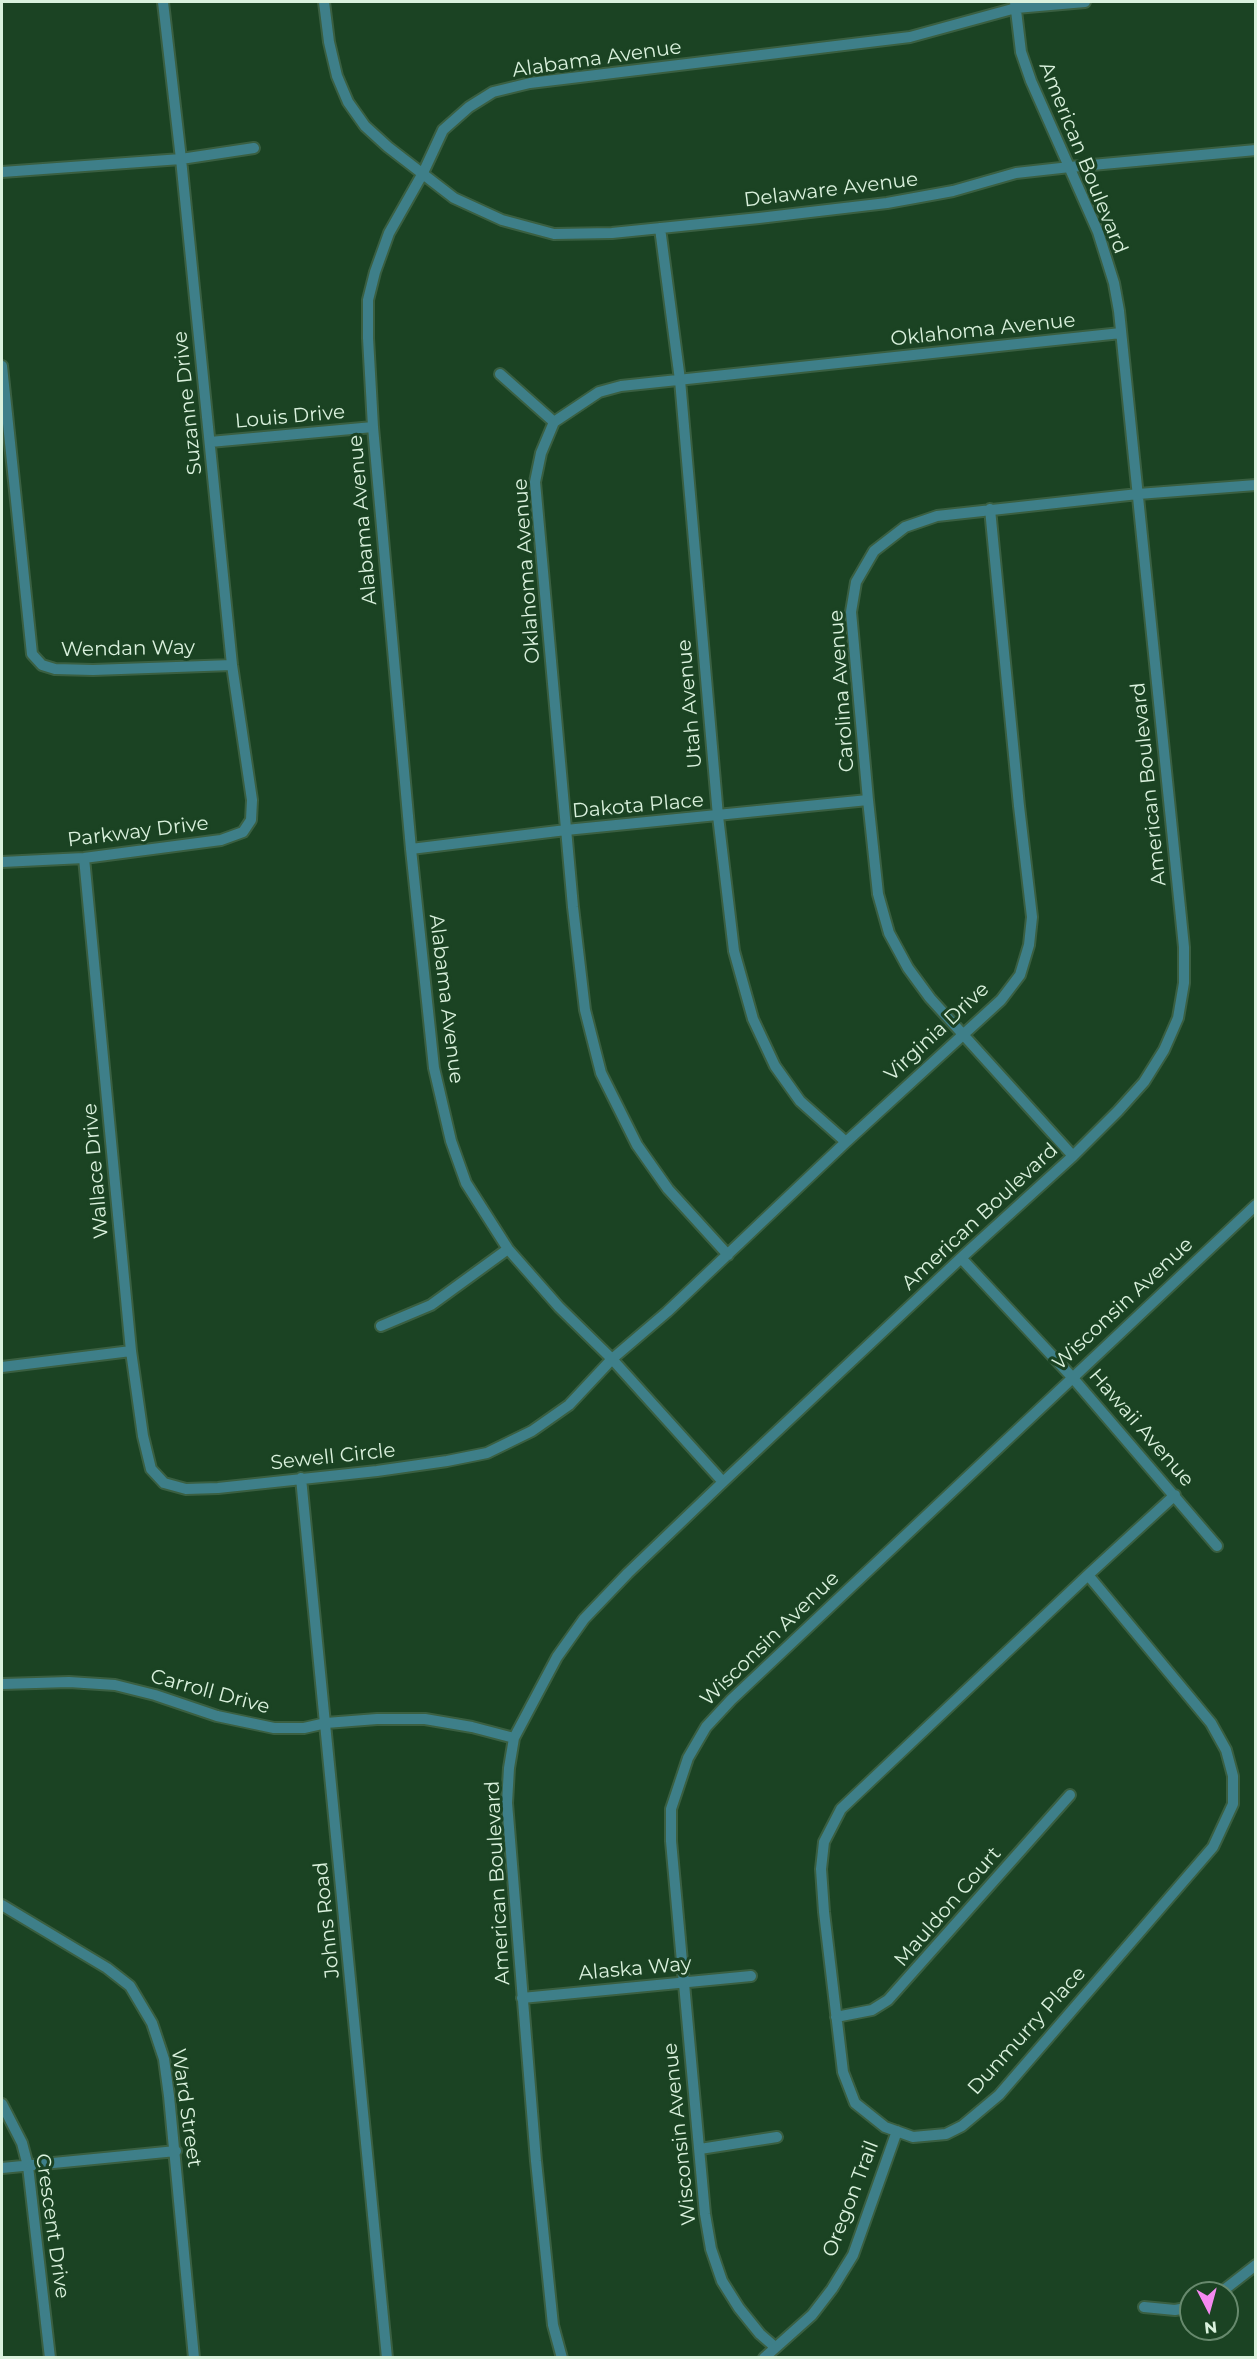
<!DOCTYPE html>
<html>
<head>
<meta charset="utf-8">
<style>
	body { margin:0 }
	#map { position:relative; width:1257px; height:2359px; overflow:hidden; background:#1b4323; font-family:Montserrat,sans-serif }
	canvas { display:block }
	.frame { position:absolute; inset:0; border:3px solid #daf1dd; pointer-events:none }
	.north { position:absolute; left:1179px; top:2281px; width:60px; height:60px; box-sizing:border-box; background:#1b4323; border:2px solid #67896d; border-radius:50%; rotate:174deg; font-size:16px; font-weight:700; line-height:24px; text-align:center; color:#daf1dd }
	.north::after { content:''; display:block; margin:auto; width:21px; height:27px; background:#f489f0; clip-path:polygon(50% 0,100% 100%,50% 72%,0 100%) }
</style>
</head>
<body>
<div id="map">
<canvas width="1257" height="2359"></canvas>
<div class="frame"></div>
<div class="north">N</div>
</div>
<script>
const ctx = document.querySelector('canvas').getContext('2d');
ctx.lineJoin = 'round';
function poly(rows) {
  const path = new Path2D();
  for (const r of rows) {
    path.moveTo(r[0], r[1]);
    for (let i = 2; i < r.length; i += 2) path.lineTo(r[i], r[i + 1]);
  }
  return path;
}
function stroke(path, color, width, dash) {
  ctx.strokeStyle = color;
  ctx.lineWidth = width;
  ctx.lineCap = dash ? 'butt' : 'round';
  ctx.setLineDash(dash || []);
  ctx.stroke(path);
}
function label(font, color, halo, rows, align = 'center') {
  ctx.font = font + ' Montserrat,sans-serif';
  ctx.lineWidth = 6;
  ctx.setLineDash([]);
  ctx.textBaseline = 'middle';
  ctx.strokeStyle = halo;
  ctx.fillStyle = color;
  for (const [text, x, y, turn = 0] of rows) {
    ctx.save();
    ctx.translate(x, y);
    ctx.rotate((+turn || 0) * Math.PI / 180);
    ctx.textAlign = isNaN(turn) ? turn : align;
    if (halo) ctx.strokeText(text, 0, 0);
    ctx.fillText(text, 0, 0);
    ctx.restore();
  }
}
const minor = poly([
	[324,2,329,42,337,76,348,102,365,126,388,147,454,198,502,220,554,234,612,233,759,218,887,203,953,191,1016,173,1070,167,1256,150],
	[2,172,181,159,254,148],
	[660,228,680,380,718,816,734,951,753,1019,775,1066,800,1101,846,1142],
	[2,366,32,654,42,665,55,669,93,670,232,665],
	[500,374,554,422],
	[210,442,373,427],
	[411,849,566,830,868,800],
	[84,858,131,1351,143,1436,151,1469,164,1483,186,1489,218,1488,377,1471,447,1461,487,1453,532,1431,569,1405,612,1359,667,1312,846,1142,1001,1000,1020,975,1029,945,1032,917,1019,806,990,509],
	[2,862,84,858,221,840,243,832,251,820,252,800,232,665,181,159,163,2],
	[1073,1156,930,998,908,968,889,933,878,894,868,800,851,612,856,582,874,551,905,527,937,516,1138,494,1256,485],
	[728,1255,668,1189,637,1145,601,1073,585,1010,573,907,535,482,541,453,554,422,599,392,621,386,1121,333],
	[961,1258,1072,1377,1217,1546],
	[381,1326,431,1305,508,1249],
	[2,1367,131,1351],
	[301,1478,387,2358],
	[723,1482,612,1359,559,1307,508,1249,466,1183,451,1141,434,1068,411,849,373,427,368,338,368,300,375,272,389,233,423,173,443,130,469,107,493,92,530,83,910,37,1016,8,1085,2],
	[1088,1575,1211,1723,1226,1750,1233,1776,1233,1804,1213,1847,999,2095,962,2126,946,2134,913,2137,885,2127,855,2103,843,2072,824,1912,821,1869,824,1842,841,1809,1088,1575,1175,1495],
	[2,1684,69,1682,115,1685,155,1695,217,1716,274,1728,304,1728,326,1723,377,1719,425,1719,472,1727,514,1738],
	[2,1905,107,1968,130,1986,152,2023,164,2059,169,2096,194,2358],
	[522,1998,751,1976],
	[836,2017,872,2010,888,2000,1070,1795],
	[2,2104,22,2143,28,2166,50,2358],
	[700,2149,777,2137],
	[2,2168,176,2151],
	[1220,2293,1256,2265],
	[1144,2307,1175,2310,1191,2307],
	[775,2347,760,2334,739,2308,722,2281,711,2249,705,2214,671,1841,671,1809,688,1758,706,1727,731,1700,1256,1205],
	[562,2358,553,2325,536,2161,507,1803,509,1768,514,1738,557,1657,584,1619,628,1573,723,1482,961,1258,1073,1156,1118,1111,1144,1082,1164,1050,1178,1018,1184,983,1184,947,1119,311,1114,283,1098,232,1031,81,1021,52,1015,2],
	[764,2358,812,2315,832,2289,853,2255,897,2131]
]);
stroke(minor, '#3a5f41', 14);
stroke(minor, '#3e7f89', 10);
label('20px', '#daf1dd', '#1b4323', [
	["Alabama Avenue",597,59,-8],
	["American Boulevard",1083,158,68],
	["Delaware Avenue",831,190,-7],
	["Oklahoma Avenue",983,330,-6],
	["Suzanne Drive",188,403,-96],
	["Louis Drive",290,417,-5],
	["Alabama Avenue",363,520,-95],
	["Oklahoma Avenue",527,571,-94],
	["Wendan Way",128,649,-1],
	["Carolina Avenue",842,691,-94],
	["Utah Avenue",690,704,-95],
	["American Boulevard",1149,784,-96],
	["Dakota Place",638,806,-5],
	["Parkway Drive",138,832,-7],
	["Alabama Avenue",446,999,83],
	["Virginia Drive",937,1032,-43],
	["Wallace Drive",96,1171,-95],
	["American Boulevard",980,1217,-43],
	["Wisconsin Avenue",1123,1304,-43],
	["Hawaii Avenue",1141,1428,49],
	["Sewell Circle",333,1457,-6],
	["Wisconsin Avenue",770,1639,-44],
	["Carroll Drive",210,1692,15],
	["American Boulevard",498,1883,-93],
	["Mauldon Court",948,1907,-49],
	["Johns Road",327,1920,-96],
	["Alaska Way",635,1969,-5],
	["Dunmurry Place",1027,2031,-48],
	["Ward Street",186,2108,82],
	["Wisconsin Avenue",680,2134,-96],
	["Oregon Trail",851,2199,-69],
	["Crescent Drive",52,2226,82]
]);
</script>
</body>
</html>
